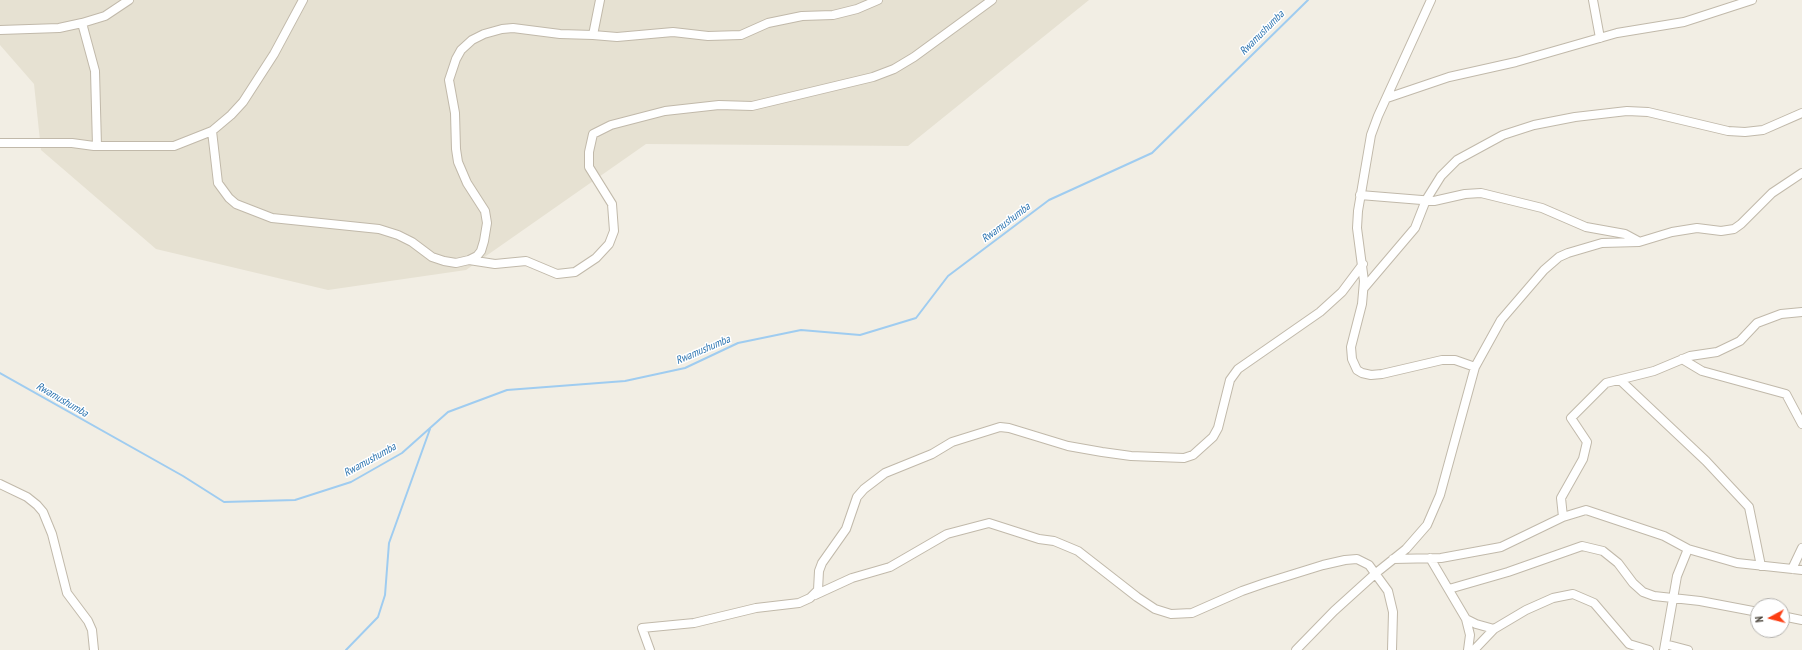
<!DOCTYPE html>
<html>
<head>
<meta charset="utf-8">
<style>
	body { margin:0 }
	#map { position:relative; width:1802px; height:650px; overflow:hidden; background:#f2eee4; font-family:"PT Sans Narrow",sans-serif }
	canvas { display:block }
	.north { position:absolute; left:1750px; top:598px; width:40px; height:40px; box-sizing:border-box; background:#fff; border:1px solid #b4b2ae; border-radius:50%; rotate:263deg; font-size:11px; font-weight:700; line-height:16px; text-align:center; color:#443e34 }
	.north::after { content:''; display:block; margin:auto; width:14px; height:18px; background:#fc3d12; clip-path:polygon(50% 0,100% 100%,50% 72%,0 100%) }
</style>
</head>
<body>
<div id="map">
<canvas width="1802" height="650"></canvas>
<div class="north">N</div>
</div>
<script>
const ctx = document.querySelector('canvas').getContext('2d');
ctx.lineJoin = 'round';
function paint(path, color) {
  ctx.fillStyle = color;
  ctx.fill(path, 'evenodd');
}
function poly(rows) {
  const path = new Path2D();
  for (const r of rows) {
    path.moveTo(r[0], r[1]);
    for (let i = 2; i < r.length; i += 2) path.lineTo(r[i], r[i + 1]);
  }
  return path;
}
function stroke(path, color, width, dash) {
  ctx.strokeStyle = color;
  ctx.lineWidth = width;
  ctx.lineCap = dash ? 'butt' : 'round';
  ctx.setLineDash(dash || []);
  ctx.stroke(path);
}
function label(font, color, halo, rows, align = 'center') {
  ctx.font = font + ' "PT Sans Narrow",sans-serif';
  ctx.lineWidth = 3;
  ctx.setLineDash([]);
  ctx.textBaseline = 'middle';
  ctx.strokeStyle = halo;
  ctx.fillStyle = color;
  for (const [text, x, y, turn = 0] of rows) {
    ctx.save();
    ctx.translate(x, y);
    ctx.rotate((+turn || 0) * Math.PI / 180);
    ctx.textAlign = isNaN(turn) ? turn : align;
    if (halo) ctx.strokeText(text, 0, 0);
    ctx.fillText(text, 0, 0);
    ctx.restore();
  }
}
paint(poly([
	[0,0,1089,0,908,146,646,144,466,270,328,290,156,249,41,150,34,84,0,45]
]), '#e6e1d2');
stroke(poly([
	[0,373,183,476,224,502,295,500,351,482,402,453,448,412,507,390,625,381,685,368,738,343,801,330,860,335,916,318,948,276,1049,200,1152,153,1308,0],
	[346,650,378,617,385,595,389,543,430,429]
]), '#9fccf0', 2);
const street = poly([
	[600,0,593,35,617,37,673,32,708,36,741,35,768,23,802,16,833,15,857,9,878,0],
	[1431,0,1378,116,1371,135,1358,211,1357,228,1364,281,1362,304,1351,347,1352,359,1357,370,1362,373,1371,375,1382,374,1442,360,1455,360,1475,367],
	[1593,0,1600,38],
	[82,23,95,71,97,146],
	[0,30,59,28,82,23,105,16,129,0],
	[1387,98,1449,77,1516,62,1617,33,1684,22,1752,0],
	[212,131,218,183,229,198,236,204,272,218,379,229,398,235,412,242,432,257,444,261,456,263,469,260,477,256,481,251,484,241,487,223,485,211,467,183,458,162,456,149,455,113,449,80,456,59,461,50,472,40,484,34,502,29,513,28,560,34,593,35],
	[0,143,72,143,94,146,174,146,212,131,231,115,243,102,274,54,303,0],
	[1360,195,1434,201,1465,194,1481,193,1542,208,1586,227,1625,234,1638,241],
	[469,260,495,264,526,261,557,274,575,272,596,258,609,244,614,231,612,204,589,167,589,152,593,134,611,125,665,111,719,105,752,106,873,77,894,69,914,57,992,0],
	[1364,288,1415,228,1426,200,1441,176,1457,160,1503,135,1534,125,1575,117,1627,111,1648,112,1728,131,1745,132,1763,130,1802,113],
	[1682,359,1702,371,1786,394,1802,424],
	[1620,380,1706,461,1749,507,1761,566],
	[0,484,27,497,37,505,43,512,52,534,67,593,88,621,92,630,94,650],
	[1563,517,1561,498,1583,459,1587,442,1571,418,1606,383,1654,371,1690,356,1717,352,1740,341,1757,323,1781,314,1802,312],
	[1430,558,1466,619,1476,624,1494,629],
	[1393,559,1441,558,1501,547,1563,517,1586,510,1664,536,1688,549,1737,563,1802,570],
	[1792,569,1802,548],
	[1449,589,1508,572,1582,546,1603,551,1618,563,1633,583,1643,592,1654,596,1700,601,1758,612],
	[815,595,852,578,890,567,947,534,989,523,1039,539,1054,541,1078,551,1137,597,1155,609,1171,614,1192,613,1242,591,1265,583,1323,565,1345,560,1357,559,1369,565,1388,591,1393,612,1392,650],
	[1782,616,1802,620],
	[1466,619,1470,635,1468,650],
	[1665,644,1688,650],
	[650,650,642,628,694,623,756,608,799,603,810,598,818,590,819,571,822,563,846,529,857,497,864,489,885,473,932,454,952,442,1000,427,1009,428,1068,446,1102,452,1131,456,1184,458,1193,455,1213,437,1218,428,1230,380,1238,369,1320,312,1342,292,1363,264],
	[1296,650,1334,611,1376,573,1406,549,1427,525,1440,495,1475,367,1501,320,1544,270,1559,257,1568,253,1602,243,1639,242,1672,232,1697,228,1721,231,1734,229,1741,224,1772,193,1802,173],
	[1474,650,1494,629,1526,610,1553,598,1573,594,1594,603,1629,644,1649,650],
	[1664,650,1677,576,1688,549]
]);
stroke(street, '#c1b9aa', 10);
stroke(street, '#fff', 8);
label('italic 11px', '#2d75b1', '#fff', [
	["Rwamushumba",1262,33,-45],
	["Rwamushumba",1006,223,-37],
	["Rwamushumba",703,350,-23],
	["Rwamushumba",62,400,30],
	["Rwamushumba",370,460,-29]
]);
</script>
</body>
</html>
